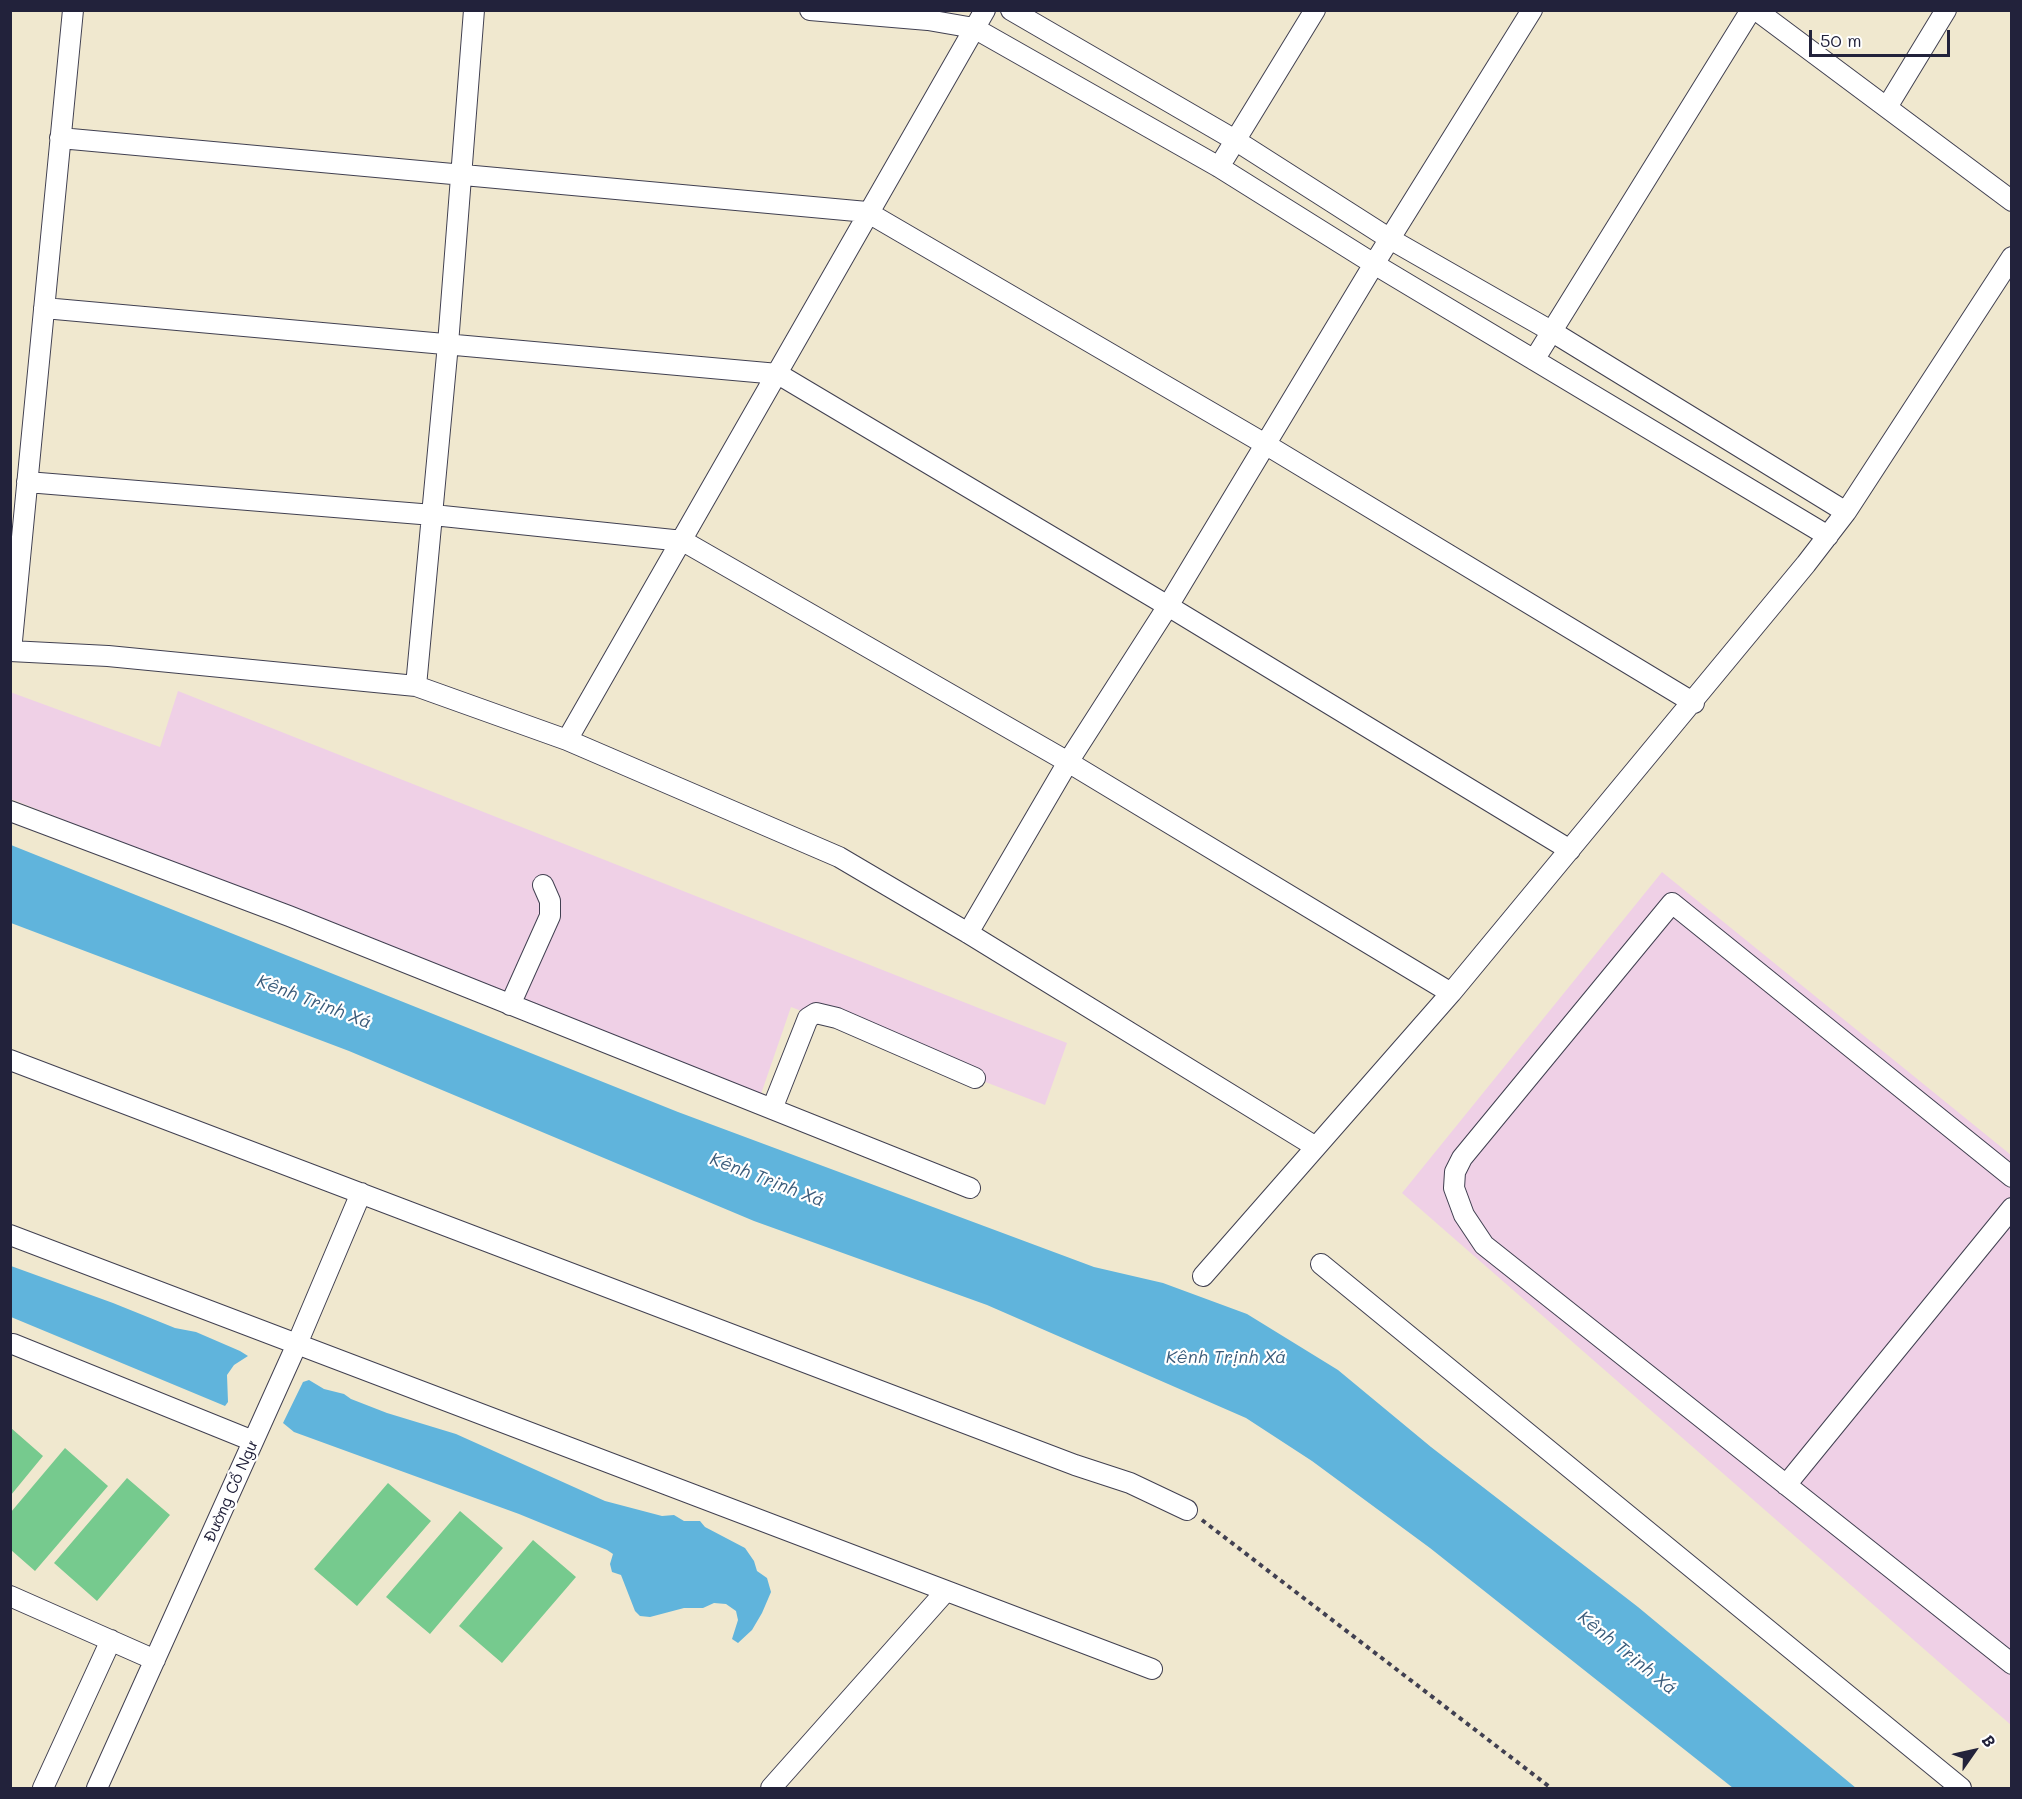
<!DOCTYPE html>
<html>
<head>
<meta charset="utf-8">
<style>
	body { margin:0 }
	#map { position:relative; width:2022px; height:1799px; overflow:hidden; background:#f0e8cf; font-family:Mali,sans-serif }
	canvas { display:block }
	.frame { position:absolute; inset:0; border:12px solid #22223b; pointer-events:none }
	.north { position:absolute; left:1944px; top:1721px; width:60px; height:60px; -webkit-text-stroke:4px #fff; paint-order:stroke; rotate:56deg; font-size:16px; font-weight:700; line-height:24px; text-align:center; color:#22223b }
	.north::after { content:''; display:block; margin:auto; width:21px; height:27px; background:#22223b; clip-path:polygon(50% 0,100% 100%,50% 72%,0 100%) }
	.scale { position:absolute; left:1809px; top:30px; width:141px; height:27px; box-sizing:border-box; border:3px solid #22223b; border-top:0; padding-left:8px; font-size:18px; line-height:21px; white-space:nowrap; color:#22223b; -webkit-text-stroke:4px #fff; paint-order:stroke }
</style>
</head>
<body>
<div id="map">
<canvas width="2022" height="1799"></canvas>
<div class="frame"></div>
<div class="north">B</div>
<div class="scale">50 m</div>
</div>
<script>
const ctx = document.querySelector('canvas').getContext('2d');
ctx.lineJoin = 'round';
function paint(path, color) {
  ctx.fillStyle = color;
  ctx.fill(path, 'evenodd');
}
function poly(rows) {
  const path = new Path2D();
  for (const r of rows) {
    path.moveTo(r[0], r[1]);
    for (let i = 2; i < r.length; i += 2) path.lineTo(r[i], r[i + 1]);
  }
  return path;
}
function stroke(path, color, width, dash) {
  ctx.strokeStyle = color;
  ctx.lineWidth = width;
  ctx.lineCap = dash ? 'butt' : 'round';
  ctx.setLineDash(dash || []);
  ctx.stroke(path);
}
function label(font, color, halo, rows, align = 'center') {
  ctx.font = font + ' Mali,sans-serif';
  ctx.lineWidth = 4.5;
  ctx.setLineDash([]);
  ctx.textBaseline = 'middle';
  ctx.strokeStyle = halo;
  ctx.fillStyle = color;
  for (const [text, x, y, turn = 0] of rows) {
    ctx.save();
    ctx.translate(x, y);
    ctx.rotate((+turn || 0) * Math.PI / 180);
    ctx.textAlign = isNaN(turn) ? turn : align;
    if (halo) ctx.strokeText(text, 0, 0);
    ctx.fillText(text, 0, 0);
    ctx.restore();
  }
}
paint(poly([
	[178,691,1067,1043,1045,1105,791,1007,761,1094,11,799,10,692,160,747],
	[1662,872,2011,1155,2011,1725,1402,1193]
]), '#efd0e6');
paint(poly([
	[11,1428,43,1456,11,1495],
	[65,1448,108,1486,35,1571,11,1550,11,1512],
	[127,1478,170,1515,97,1601,54,1563],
	[388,1483,431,1521,357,1606,314,1569],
	[460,1511,503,1548,430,1634,386,1597],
	[533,1540,576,1577,502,1663,459,1626]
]), '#76ca8e');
paint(poly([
	[11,845,678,1112,1094,1267,1163,1283,1247,1314,1338,1370,1431,1447,1638,1607,1856,1788,1733,1788,1430,1548,1312,1461,1246,1418,987,1305,754,1221,349,1051,11,923],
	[11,1266,113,1303,175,1328,196,1332,240,1351,248,1356,234,1365,227,1375,228,1402,225,1406,11,1317],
	[309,1380,324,1389,344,1394,351,1399,387,1413,456,1434,605,1501,662,1516,674,1515,684,1521,700,1521,705,1527,745,1548,754,1561,757,1571,767,1578,771,1592,762,1613,752,1630,738,1643,732,1639,738,1620,736,1611,726,1604,714,1603,703,1608,684,1608,650,1617,640,1616,635,1611,621,1575,612,1572,610,1564,613,1554,607,1550,519,1514,294,1432,283,1423,303,1382]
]), '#60b4dc');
const minor = poly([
	[810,10,928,20,974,28,1219,167,1374,264,1828,536],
	[1011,10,1235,140,1390,239,1551,331,1846,512],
	[1756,10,2012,201],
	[1887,107,1946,10],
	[60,138,867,212,1265,444,1694,703],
	[1219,167,1315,10],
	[44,308,778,374,1168,606,1570,850],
	[1534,360,1751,10],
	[27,482,433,515,683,541,1068,762,1451,993],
	[10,651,108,656,416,686,567,740,839,857,968,933,1316,1147],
	[11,651,73,10],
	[416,686,448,344,474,10],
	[567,740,985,10],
	[10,811,289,916,970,1188],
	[968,933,1068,762,1168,606,1374,264,1532,10],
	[510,1005,550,916,550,901,543,885],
	[10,1060,1075,1465,1130,1483,1187,1510],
	[772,1109,808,1018,816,1013,837,1018,975,1078],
	[2012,1177,1672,903,1462,1158,1455,1172,1454,1188,1464,1215,1484,1245,2012,1664],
	[10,1235,1152,1669],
	[1321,1264,1961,1788],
	[1203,1276,1451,993,1806,564,1846,512,2012,257],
	[13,1344,253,1441],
	[1786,1485,2012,1208],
	[10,1596,155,1660],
	[43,1788,111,1640],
	[97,1788,297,1344,361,1193],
	[771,1788,946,1591]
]);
stroke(minor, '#414051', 22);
stroke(poly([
	[1202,1520,1551,1788]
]), '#414051', 4, [4.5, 4.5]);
stroke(minor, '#fff', 20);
label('16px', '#22223b', '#fff', [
	["Đường Cổ Ngư",231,1492,-66]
]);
label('italic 18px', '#3b5c7b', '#fff', [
	["Kênh Trịnh Xá",314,1002,21],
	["Kênh Trịnh Xá",767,1180,21],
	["Kênh Trịnh Xá",1226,1357],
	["Kênh Trịnh Xá",1627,1653,39]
]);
</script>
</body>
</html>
